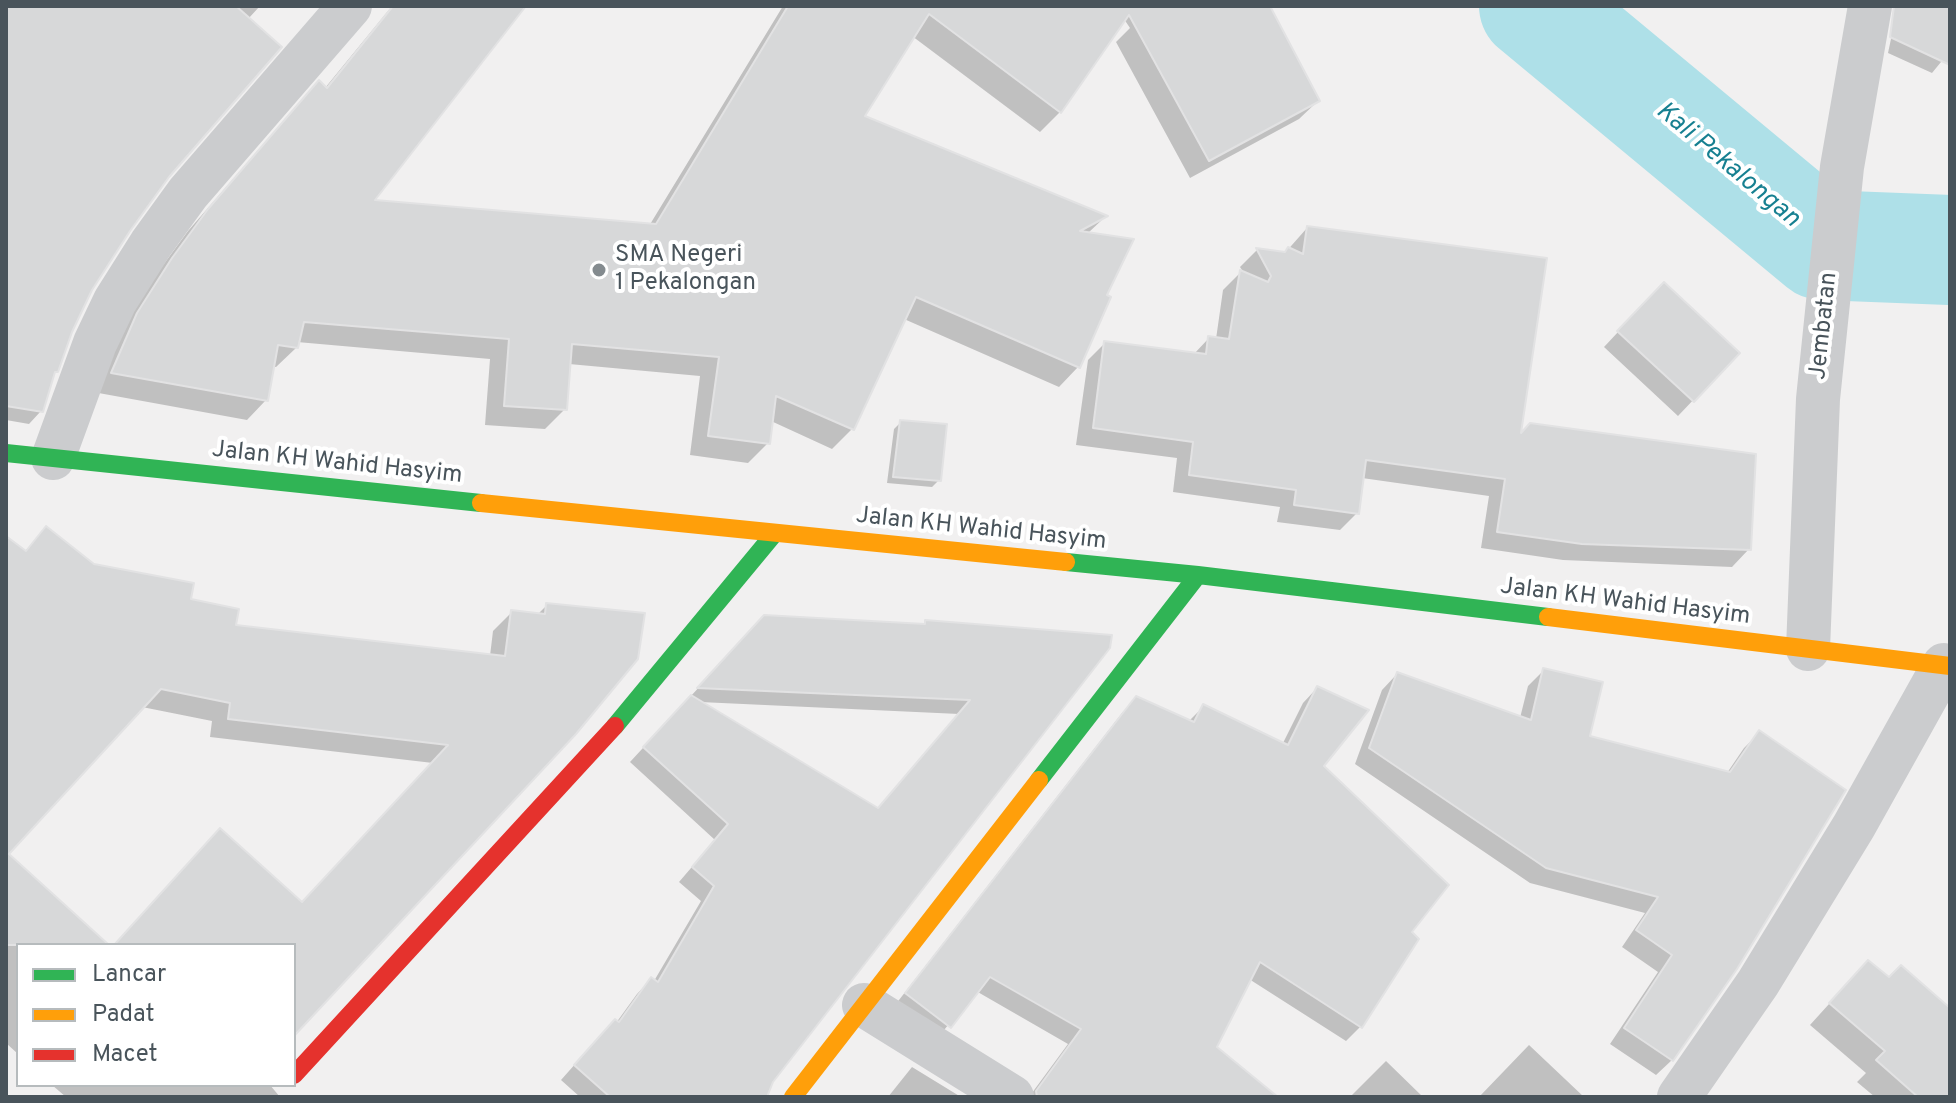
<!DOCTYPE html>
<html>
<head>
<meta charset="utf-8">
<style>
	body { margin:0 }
	#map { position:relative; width:1956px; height:1103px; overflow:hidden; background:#f1f0f0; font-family:Overpass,sans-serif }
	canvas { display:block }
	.frame { position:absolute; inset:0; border:8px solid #49545b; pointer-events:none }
	.legend { position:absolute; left:16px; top:943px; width:280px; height:144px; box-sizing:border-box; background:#fff; border:2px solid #b6bbbd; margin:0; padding:10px 14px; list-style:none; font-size:24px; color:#49545b }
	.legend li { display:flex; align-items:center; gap:16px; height:40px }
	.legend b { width:40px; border:2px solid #b6bbbd }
</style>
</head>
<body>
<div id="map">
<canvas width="1956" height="1103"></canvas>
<div class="frame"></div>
<ul class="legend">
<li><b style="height:10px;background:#30b455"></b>Lancar</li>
<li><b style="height:10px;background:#ff9f0a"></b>Padat</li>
<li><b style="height:10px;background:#e5322d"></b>Macet</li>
</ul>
</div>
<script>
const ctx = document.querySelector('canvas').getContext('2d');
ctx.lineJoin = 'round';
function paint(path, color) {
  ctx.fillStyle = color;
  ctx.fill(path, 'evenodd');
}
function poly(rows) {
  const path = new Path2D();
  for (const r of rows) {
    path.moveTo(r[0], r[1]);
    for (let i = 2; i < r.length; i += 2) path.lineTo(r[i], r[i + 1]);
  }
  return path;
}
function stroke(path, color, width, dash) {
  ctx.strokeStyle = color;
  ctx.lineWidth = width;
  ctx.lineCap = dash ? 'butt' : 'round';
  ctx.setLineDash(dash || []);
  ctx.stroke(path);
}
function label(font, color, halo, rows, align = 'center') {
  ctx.font = font + ' Overpass,sans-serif';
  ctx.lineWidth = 8;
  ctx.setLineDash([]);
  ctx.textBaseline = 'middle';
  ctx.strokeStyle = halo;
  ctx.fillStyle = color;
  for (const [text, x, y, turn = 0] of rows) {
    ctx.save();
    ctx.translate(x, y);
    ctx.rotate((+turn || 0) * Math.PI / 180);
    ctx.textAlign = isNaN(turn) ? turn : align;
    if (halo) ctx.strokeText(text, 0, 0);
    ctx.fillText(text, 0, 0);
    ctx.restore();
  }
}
paint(poly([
	[6,6,260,6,248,19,168,175,128,229,91,289,52,375,41,411,29,424,6,420],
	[392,6,523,6,371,202,649,226,783,6,1267,6,1318,101,1299,119,1190,178,1116,42,1130,28,1124,19,1060,112,1040,132,912,36,862,117,1105,217,1087,234,1104,296,1078,367,1059,387,904,319,852,429,832,449,771,421,768,443,748,463,690,455,700,376,569,364,565,409,545,429,485,425,490,359,297,342,296,348,276,367,272,367,266,400,247,420,93,392,118,335,152,280,188,231,299,103,319,83,325,88],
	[1898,6,1950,6,1950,51,1932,73,1888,53],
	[1307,228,1518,438,1749,549,1732,567,1563,560,1481,548,1489,496,1362,478,1357,513,1340,530,1277,522,1280,507,1173,492,1177,458,1076,445,1088,360,1105,343,1193,355,1209,338,1216,339,1223,290,1240,273,1245,275,1240,267,1257,250,1284,254],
	[1649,299,1737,354,1678,416,1604,347],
	[901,422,939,480,932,487,887,483,894,429],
	[47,529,93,565,189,601,234,627,490,656,493,631,512,612,537,615,547,605,642,615,294,1033,294,945,115,945,301,904,433,763,210,737,212,721,142,707,6,853,6,539,24,552],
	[926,622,1110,637,772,1081,767,1097,580,1097,561,1080,600,1036,616,1023,637,994,651,979,654,981,701,901,679,882,715,840,630,762,750,632,922,626],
	[700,702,959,714,877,809],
	[1543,671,1588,738,1727,773,1744,748,1759,733,1672,1060,1656,1075,1610,1044,1658,972,1622,947,1645,913,1530,883,1355,764,1382,690,1397,674,1520,718,1528,686],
	[1317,688,1321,766,1409,933,1361,1026,1346,1041,1249,979,1214,1048,1275,1097,1029,1097,1068,1044,976,991,935,1041,892,1009,1122,713,1136,698,1188,722,1204,706,1282,745,1303,703],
	[6,854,106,945,18,945,18,1054,6,1043],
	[1848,983,1950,1011,1950,1097,1875,1097,1857,1082,1866,1073,1810,1025],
	[1529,1045,1584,1097,1479,1097],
	[1386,1061,1423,1097,1350,1097],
	[912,1067,961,1097,888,1097],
	[52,1085,270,1085,280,1097,66,1097]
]), '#0003');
stroke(poly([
	[1534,6,1822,245,1950,250]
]), '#aee0e8', 110);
const building = poly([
	[6,6,236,6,282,47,169,177,130,231,92,290,72,332,58,372,55,372,43,412,6,406,6,6],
	[393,6,526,6,375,200,656,224,788,6,1270,6,1320,101,1209,161,1129,15,1061,113,929,14,865,116,1108,216,1080,231,1134,239,1107,295,1111,297,1080,368,916,297,854,430,776,396,770,444,708,436,719,357,572,344,567,410,504,406,509,339,304,322,298,348,278,345,268,401,111,373,137,313,172,258,208,209,319,80,327,88,393,6],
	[1894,6,1950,6,1950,65,1890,37,1894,6],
	[1307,226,1547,258,1521,433,1530,423,1756,454,1751,550,1582,544,1497,532,1505,479,1366,460,1359,514,1294,505,1296,490,1189,475,1193,442,1093,428,1104,341,1206,354,1208,336,1229,339,1240,270,1268,282,1271,276,1256,248,1285,252,1288,247,1303,254,1307,226],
	[1664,282,1740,353,1694,402,1617,331,1664,282],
	[900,420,947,424,941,481,893,477,900,420],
	[46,526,94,564,194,583,191,599,239,609,236,625,505,656,511,610,545,614,546,603,645,613,638,659,576,734,294,1036,294,945,114,945,220,828,302,902,448,745,228,719,230,703,161,689,9,854,109,945,6,945,6,536,26,551,46,526],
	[764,615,925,624,925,620,1112,635,1110,648,773,1082,767,1097,610,1097,574,1065,615,1019,619,1022,651,977,658,982,714,886,692,867,728,824,643,747,691,695,878,808,970,700,697,688,764,615],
	[1543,668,1603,682,1590,736,1730,772,1759,730,1846,790,1737,969,1673,1061,1624,1028,1672,955,1636,930,1658,897,1546,868,1369,748,1397,672,1531,720,1543,668],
	[1317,686,1369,710,1324,766,1449,885,1412,932,1419,939,1362,1028,1260,962,1217,1047,1278,1097,1037,1097,1036,1091,1081,1029,990,977,951,1028,905,993,1136,696,1194,722,1203,704,1288,745,1317,686],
	[1868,960,1889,977,1901,965,1950,1008,1950,1097,1918,1097,1876,1060,1885,1051,1829,1003,1868,960]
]);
paint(building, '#d7d8d9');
stroke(building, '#e2e2e3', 2);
stroke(poly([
	[53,458,95,343,115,301,151,244,188,193,350,6],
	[1808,649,1818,399,1842,167,1870,6],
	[864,1005,1012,1097],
	[1679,1097,1758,983,1854,826,1944,665]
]), '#cbccce', 44);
stroke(poly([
	[6,453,481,503],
	[1066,562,1198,575,1548,617],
	[615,726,774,534],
	[1039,780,1198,575]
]), '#30b455', 18);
stroke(poly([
	[481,503,1066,562],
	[1548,617,1950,666],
	[793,1097,1039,780]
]), '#ff9f0a', 18);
stroke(poly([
	[294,1075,615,726]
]), '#e5322d', 18);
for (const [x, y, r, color] of [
	[599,270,8,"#848b8f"]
]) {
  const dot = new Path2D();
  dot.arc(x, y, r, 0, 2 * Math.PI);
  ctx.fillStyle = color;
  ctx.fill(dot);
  stroke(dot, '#fff', 3);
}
label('24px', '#49545b', '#fff', [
	["SMA Negeri",615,256],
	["1 Pekalongan",615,284]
], 'left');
label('24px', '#49545b', '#fff', [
	["Jembatan",1825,326,-84],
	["Jalan KH Wahid Hasyim",337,464,6],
	["Jalan KH Wahid Hasyim",981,530,6],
	["Jalan KH Wahid Hasyim",1625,603,7]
]);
label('italic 26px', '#178091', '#fff', [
	["Kali Pekalongan",1727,166,40]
]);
</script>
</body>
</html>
